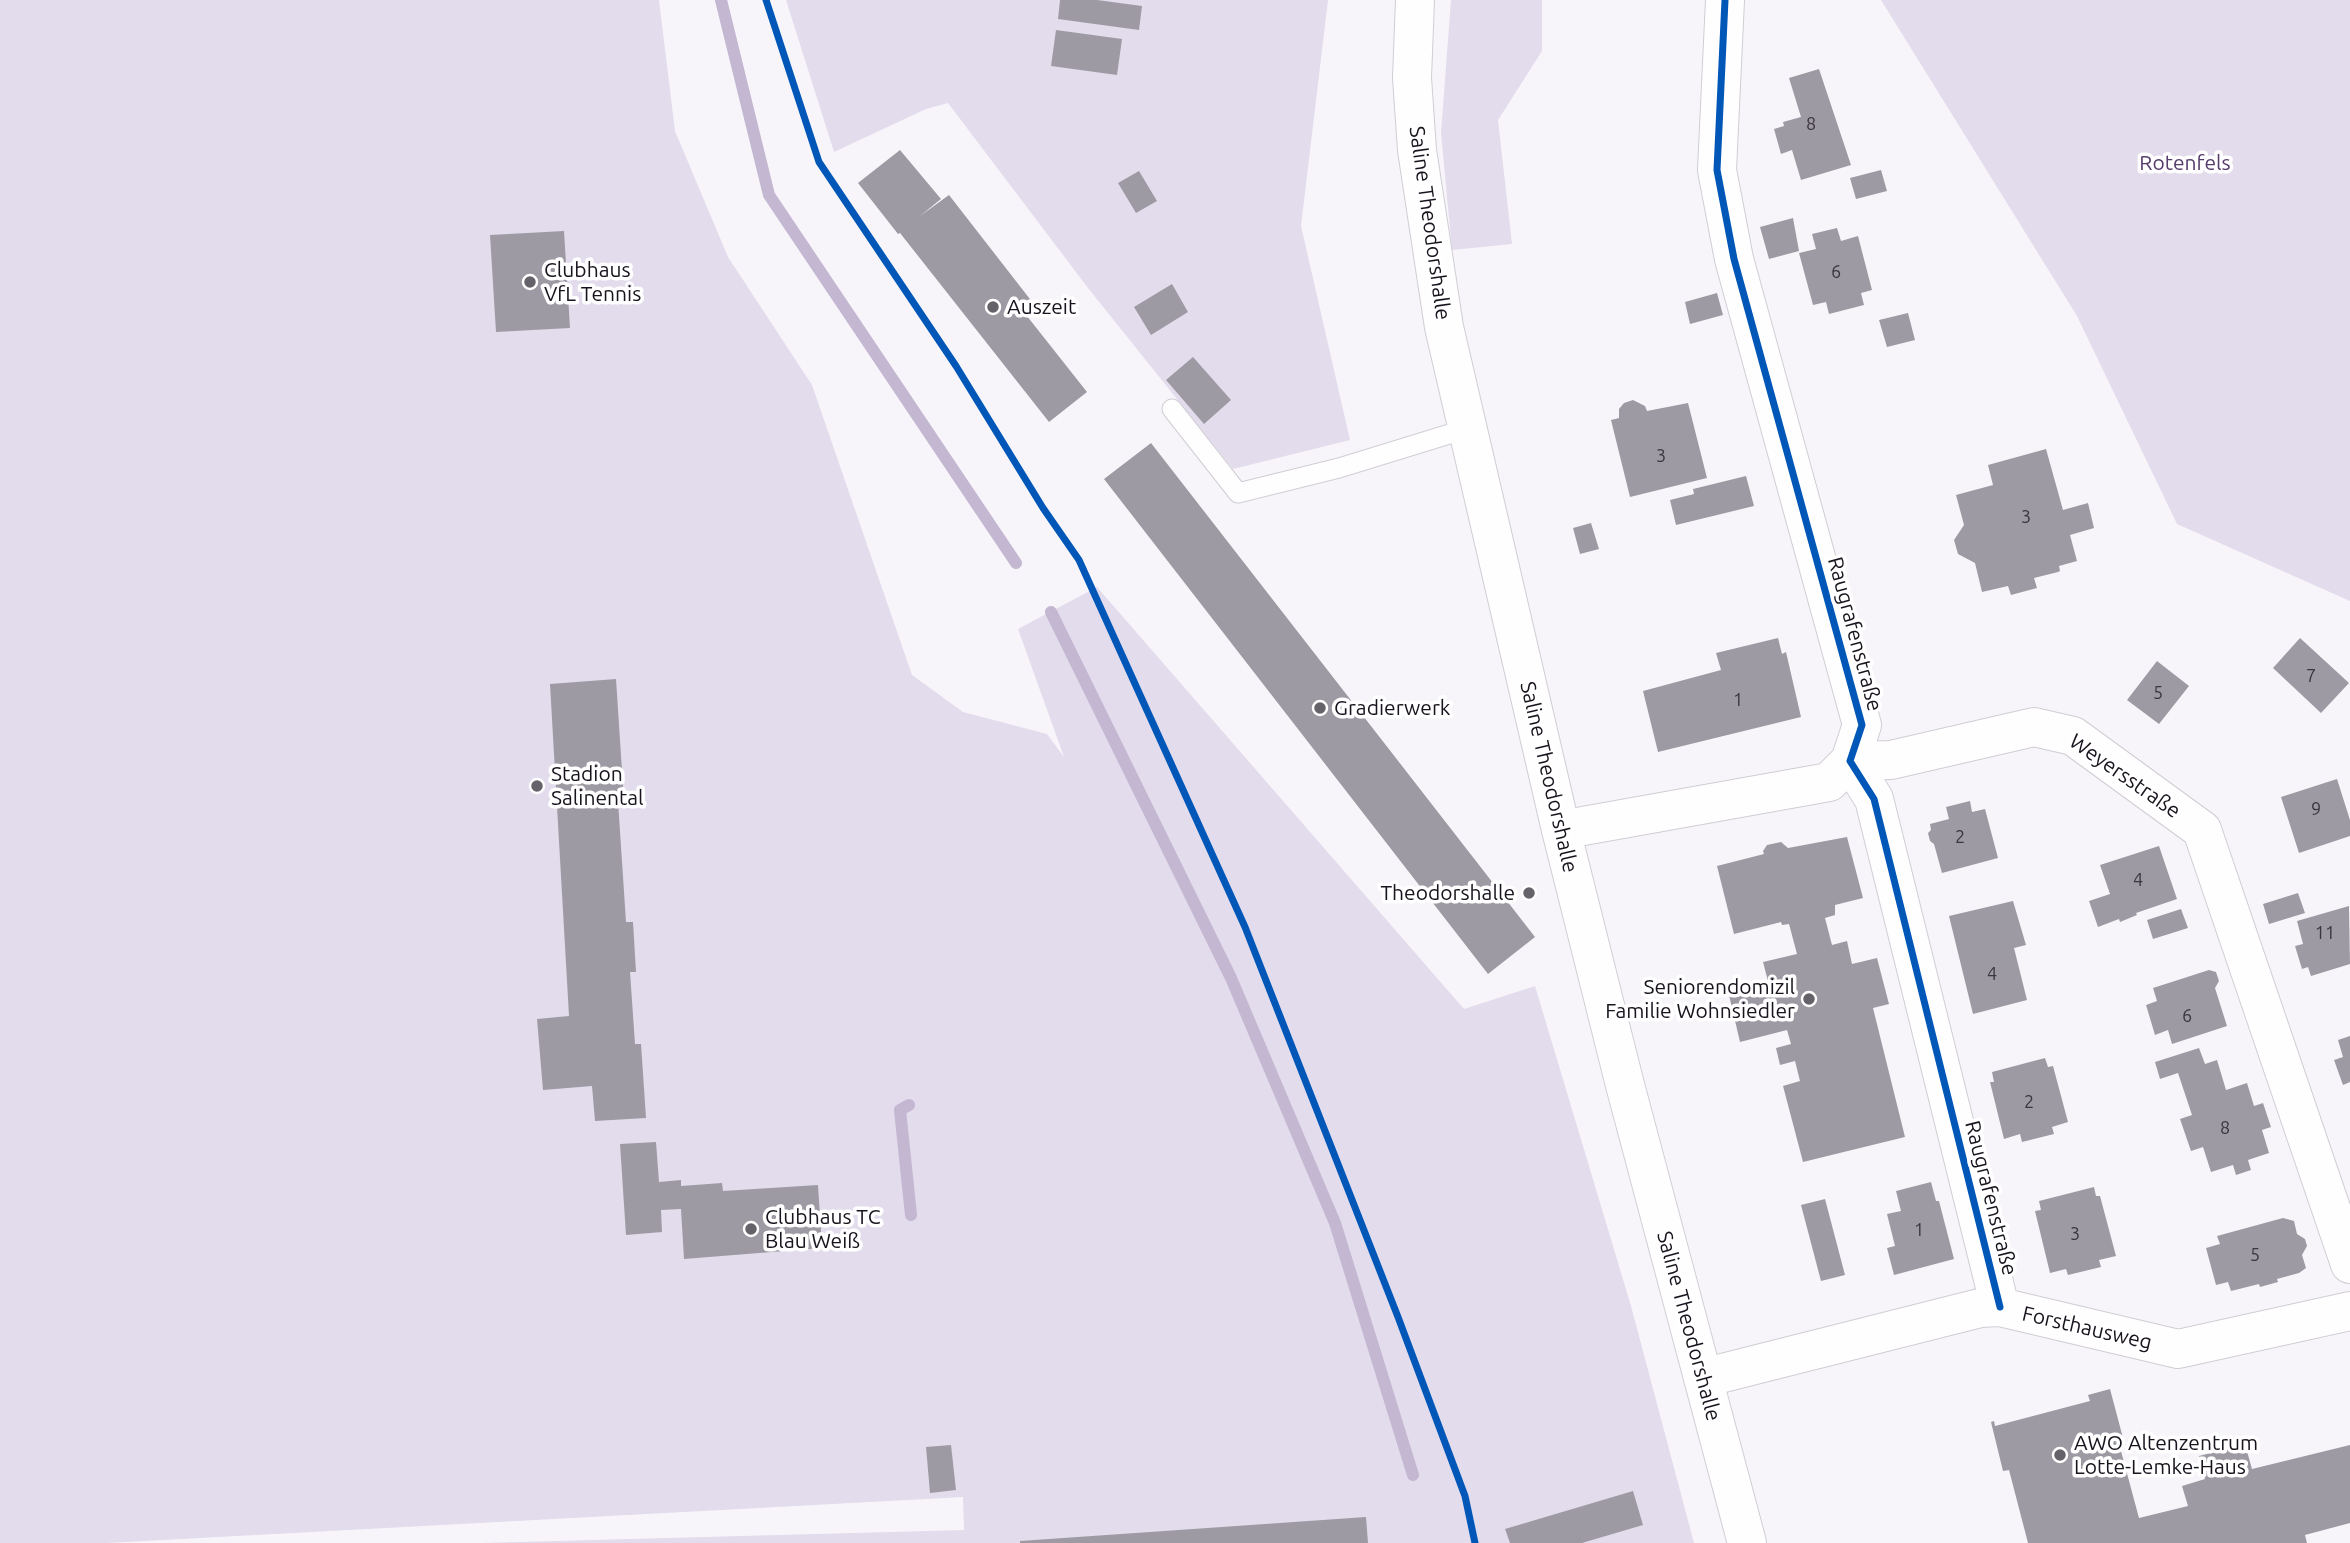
<!DOCTYPE html>
<html>
<head>
<meta charset="utf-8">
<style>
	body { margin:0 }
	canvas { display:block; background:#f7f5fa }
</style>
</head>
<body>
<canvas width="2350" height="1543"></canvas>
<script>
const ctx = document.querySelector('canvas').getContext('2d');
ctx.lineJoin = 'round';
function paint(path, color) {
  ctx.fillStyle = color;
  ctx.fill(path, 'evenodd');
}
function poly(rows) {
  const path = new Path2D();
  for (const r of rows) {
    path.moveTo(r[0], r[1]);
    for (let i = 2; i < r.length; i += 2) path.lineTo(r[i], r[i + 1]);
  }
  return path;
}
function stroke(path, color, width, dash) {
  ctx.strokeStyle = color;
  ctx.lineWidth = width;
  ctx.lineCap = dash ? 'butt' : 'round';
  ctx.setLineDash(dash || []);
  ctx.stroke(path);
}
function label(font, color, halo, rows, align = 'center') {
  ctx.font = font + ' Ubuntu,sans-serif';
  ctx.lineWidth = 7;
  ctx.setLineDash([]);
  ctx.textBaseline = 'middle';
  ctx.strokeStyle = halo;
  ctx.fillStyle = color;
  for (const [text, x, y, turn = 0] of rows) {
    ctx.save();
    ctx.translate(x, y);
    ctx.rotate((+turn || 0) * Math.PI / 180);
    ctx.textAlign = isNaN(turn) ? turn : align;
    if (halo) ctx.strokeText(text, 0, 0);
    ctx.fillText(text, 0, 0);
    ctx.restore();
  }
}
paint(poly([
	[0,0,659,0,675,131,728,257,812,385,912,675,963,712,1047,734,1064,757,1018,629,1097,587,1464,1009,1535,986,1631,1306,1694,1543,481,1543,964,1530,963,1497,107,1543,0,1543],
	[786,0,1328,0,1301,226,1350,440,1233,469,1088,288,948,103,926,109,834,152],
	[1451,0,1542,0,1542,51,1498,120,1512,244,1452,250,1441,133],
	[1881,0,2350,0,2350,601,2177,524,2077,316]
]), '#e3dcec');
stroke(poly([
	[721,0,769,195,1016,563],
	[1051,612,1231,978,1335,1223,1413,1475],
	[909,1105,900,1110,911,1215]
]), '#c3b7d1', 12);
paint(poly([
	[1060,0,1097,0,1142,6,1139,30,1058,19],
	[1056,30,1122,39,1117,75,1051,66],
	[1819,69,1851,165,1801,180,1792,150,1781,154,1774,129,1784,126,1783,122,1801,117,1789,78],
	[900,150,941,199,920,216,949,195,1033,303,1023,311,1087,392,1049,422,900,233,898,234,858,183],
	[1881,170,1887,191,1856,199,1850,178],
	[1139,171,1157,201,1136,213,1118,183],
	[1793,218,1799,251,1769,259,1760,227],
	[1837,228,1841,241,1858,236,1872,290,1861,293,1864,305,1829,314,1826,302,1813,305,1799,253,1816,249,1812,234],
	[564,231,570,328,496,332,490,235],
	[1172,284,1188,312,1151,335,1134,307],
	[1717,293,1723,315,1690,324,1685,302],
	[1908,313,1915,340,1887,347,1879,320],
	[1193,357,1231,400,1204,424,1166,380],
	[1633,400,1645,406,1647,411,1688,403,1707,478,1630,497,1611,420,1619,418,1619,409,1624,403],
	[1151,443,1535,937,1488,974,1104,479],
	[2046,449,2063,510,2088,503,2094,528,2070,535,2077,561,2059,566,2060,571,2058,572,2034,578,2037,588,2011,595,2008,586,1982,592,1975,563,1958,554,1954,540,1964,525,1956,495,1993,485,1988,465],
	[1746,476,1754,506,1676,525,1670,500,1694,494,1693,489],
	[1591,523,1599,549,1580,554,1573,528],
	[1778,638,1782,654,1786,652,1801,717,1658,752,1643,691,1721,670,1716,653],
	[2300,638,2349,683,2321,713,2273,668],
	[2157,661,2189,686,2159,724,2127,700],
	[616,679,624,801,618,801,626,922,633,922,636,972,630,972,635,1044,641,1044,646,1118,595,1121,592,1086,543,1090,537,1019,569,1016,550,684],
	[2337,779,2350,820,2350,836,2299,853,2281,797],
	[1970,801,1972,812,1985,809,1998,858,1942,873,1934,844,1930,841,1928,833,1931,830,1930,824,1949,819,1946,807],
	[1847,837,1863,898,1835,905,1835,915,1825,918,1832,945,1847,941,1852,964,1877,958,1889,1004,1873,1008,1905,1137,1803,1162,1783,1086,1800,1081,1795,1061,1780,1065,1776,1048,1791,1044,1787,1030,1740,1042,1729,995,1769,985,1763,962,1797,954,1789,924,1782,925,1781,922,1734,934,1717,866,1764,854,1763,851,1767,845,1781,842,1788,848],
	[2159,846,2177,899,2136,913,2137,915,2120,922,2119,919,2098,927,2089,901,2110,894,2100,865],
	[2298,893,2305,913,2269,924,2263,904],
	[2013,901,2026,945,2014,948,2027,1000,1973,1014,1949,916],
	[2349,906,2350,964,2311,976,2308,967,2302,969,2295,946,2303,944,2297,921],
	[2181,909,2188,928,2153,939,2147,920],
	[2209,970,2216,972,2219,981,2215,988,2227,1026,2172,1044,2168,1030,2155,1035,2146,1005,2157,1001,2153,988],
	[2350,1036,2350,1082,2343,1085,2334,1060,2343,1057,2338,1040],
	[2199,1048,2205,1064,2217,1060,2226,1090,2247,1083,2254,1106,2263,1103,2271,1127,2262,1130,2269,1153,2248,1160,2251,1170,2236,1175,2233,1165,2211,1172,2203,1147,2191,1151,2180,1119,2192,1115,2178,1073,2160,1079,2155,1062],
	[2045,1058,2048,1067,2053,1066,2068,1122,2052,1127,2054,1134,2022,1142,2020,1134,2004,1139,1990,1082,1994,1082,1992,1072],
	[656,1142,659,1182,681,1180,681,1186,722,1183,723,1191,818,1185,822,1248,684,1259,681,1209,661,1210,662,1232,626,1235,620,1144],
	[1931,1182,1936,1201,1939,1201,1954,1259,1894,1275,1887,1248,1895,1246,1887,1214,1901,1211,1896,1191],
	[2094,1187,2096,1196,2100,1196,2116,1256,2099,1260,2101,1267,2068,1275,2066,1269,2050,1273,2035,1211,2041,1210,2039,1201],
	[1825,1199,1845,1275,1821,1281,1801,1205],
	[2283,1218,2294,1221,2297,1234,2305,1239,2307,1246,2302,1255,2306,1268,2299,1273,2277,1279,2278,1282,2260,1287,2259,1284,2231,1291,2228,1282,2216,1285,2206,1248,2220,1244,2217,1236],
	[2110,1389,2123,1438,2118,1440,2139,1518,2188,1506,2182,1486,2205,1479,2199,1456,2245,1444,2252,1469,2350,1445,2350,1523,2305,1535,2307,1543,2028,1543,2009,1470,2003,1471,1991,1422,1994,1421,1995,1426,2090,1401,2088,1395],
	[951,1445,956,1490,930,1493,926,1447],
	[1633,1491,1643,1525,1582,1543,1510,1543,1505,1529],
	[1366,1517,1368,1543,1020,1543,1020,1541]
]), '#9e9aa3');
const lane = poly([
	[1172,409,1238,493,1339,468,1469,428]
]);
const street = poly([
	[1725,0,1717,170,1734,259,1862,725,1850,761,1874,799,2000,1307],
	[1561,830,1829,782,1850,761,1891,760,2034,727,2073,736,2202,830,2350,1264],
	[1703,1378,1980,1308,2000,1307,2178,1349,2350,1311]
]);
const primary = poly([
	[1415,0,1412,78,1417,150,1444,327,1561,830,1625,1085,1747,1543]
]);
stroke(lane, '#d0cdd4', 21);
stroke(street, '#d0cdd4', 40);
stroke(primary, '#d0cdd4', 40);
stroke(lane, '#fefefe', 19);
stroke(street, '#fefefe', 38);
stroke(primary, '#fefefe', 38);
stroke(poly([
	[766,0,819,162,956,366,1043,508,1079,560,1245,927,1398,1317,1465,1496,1475,1543],
	[1725,0,1717,170,1734,259,1862,725,1850,761,1874,799,2000,1307]
]), '#0057b8', 7);
for (const [x, y, r, color] of [
	[530,282,7,"#66626a"],
	[993,307,7,"#66626a"],
	[1320,708,7,"#66626a"],
	[537,786,7,"#66626a"],
	[1529,893,7,"#66626a"],
	[1809,999,7,"#66626a"],
	[751,1229,7,"#66626a"],
	[2060,1455,7,"#66626a"]
]) {
  const dot = new Path2D();
  dot.arc(x, y, r, 0, 2 * Math.PI);
  ctx.fillStyle = color;
  ctx.fill(dot);
  stroke(dot, '#fff', 2.5);
}
label('18px', '#3a353e', null, [
	["8",1811,124],
	["6",1836,272],
	["3",1661,456],
	["3",2026,517],
	["7",2311,676],
	["5",2158,693],
	["1",1738,700],
	["9",2316,809],
	["2",1960,837],
	["4",2138,880],
	["11",2325,933],
	["4",1992,974],
	["6",2187,1016],
	["2",2029,1102],
	["8",2225,1128],
	["1",1919,1230],
	["3",2075,1234],
	["5",2255,1255]
]);
label('21px', '#543c6c', '#fff', [
	["Rotenfels",2185,163]
]);
label('21px', '#18131d', '#fff', [
	["Saline Theodorshalle",1430,223,82],
	["Raugrafenstraße",1855,634,75],
	["Weyersstraße",2125,776,35],
	["Saline Theodorshalle",1549,777,77],
	["Raugrafenstraße",1991,1198,76],
	["Saline Theodorshalle",1689,1326,75],
	["Forsthausweg",2087,1328,13]
]);
label('21px', '#18131d', '#fff', [
	["Clubhaus",544,270],
	["VfL Tennis",544,294],
	["Auszeit",1007,307],
	["Gradierwerk",1334,708],
	["Stadion",551,774],
	["Salinental",551,798],
	["Theodorshalle",1515,893,"right"],
	["Seniorendomizil",1795,987,"right"],
	["Familie Wohnsiedler",1795,1011,"right"],
	["Clubhaus TC",765,1217],
	["Blau Weiß",765,1241],
	["AWO Altenzentrum",2074,1443],
	["Lotte-Lemke-Haus",2074,1467]
], 'left');
</script>
</body>
</html>
